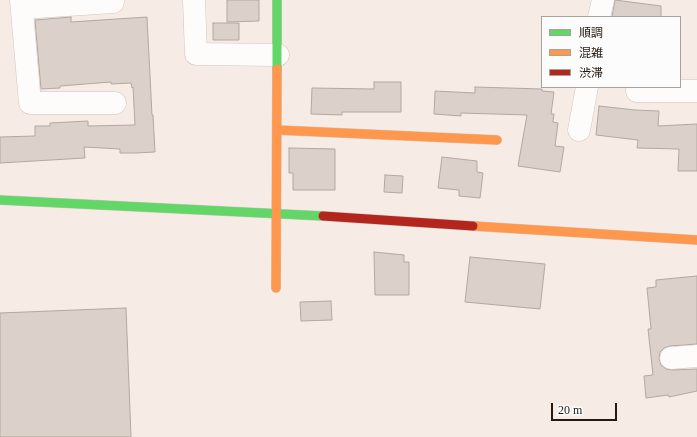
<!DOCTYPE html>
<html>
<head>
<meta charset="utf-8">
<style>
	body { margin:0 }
	#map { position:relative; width:697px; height:437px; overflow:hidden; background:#f6ece5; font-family:"Times New Roman","Noto Sans JP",serif }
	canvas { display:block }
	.legend { position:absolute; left:541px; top:16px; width:140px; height:72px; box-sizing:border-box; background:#fcfcfc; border:1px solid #a6a29e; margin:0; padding:5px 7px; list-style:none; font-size:12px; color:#251a12 }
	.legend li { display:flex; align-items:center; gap:8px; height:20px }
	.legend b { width:20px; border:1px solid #a6a29e }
	.scale { position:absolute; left:551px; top:403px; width:66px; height:18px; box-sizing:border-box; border:2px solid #251a12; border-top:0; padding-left:5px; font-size:12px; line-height:14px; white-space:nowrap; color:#251a12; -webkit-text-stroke:3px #fcfcfc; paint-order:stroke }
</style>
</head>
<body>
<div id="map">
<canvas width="697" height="437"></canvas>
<ul class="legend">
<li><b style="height:5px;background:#63d668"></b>順調</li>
<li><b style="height:5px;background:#ff974d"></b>混雑</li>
<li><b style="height:5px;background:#b3261e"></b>渋滞</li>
</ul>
<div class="scale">20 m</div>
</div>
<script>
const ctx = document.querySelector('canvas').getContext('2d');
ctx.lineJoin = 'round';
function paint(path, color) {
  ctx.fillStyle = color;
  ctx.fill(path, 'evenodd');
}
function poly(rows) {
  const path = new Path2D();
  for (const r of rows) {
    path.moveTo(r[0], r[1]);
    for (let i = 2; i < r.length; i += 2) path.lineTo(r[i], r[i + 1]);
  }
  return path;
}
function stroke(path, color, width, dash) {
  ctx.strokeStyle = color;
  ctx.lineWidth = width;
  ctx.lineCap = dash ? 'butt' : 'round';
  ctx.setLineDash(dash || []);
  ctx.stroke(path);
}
const building = poly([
	[227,0,259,0,259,21,227,22,227,0],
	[615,0,661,6,661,17,612,17,615,0],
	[71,17,71,22,147,17,152,115,153,115,155,152,136,153,120,153,120,149,84,147,85,158,0,163,0,137,35,136,35,126,50,126,50,123,88,121,88,126,135,125,133,87,132,88,131,83,111,84,111,82,60,86,60,88,41,89,35,20,71,17],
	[213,23,239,23,239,40,213,40,213,23],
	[374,82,401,82,401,112,342,112,342,115,311,114,312,88,374,89,374,82],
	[475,87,542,89,542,91,554,92,551,114,554,114,553,122,558,123,555,146,564,147,560,172,518,166,527,115,461,113,461,116,434,114,435,91,475,93,475,87],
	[599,106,635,110,659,111,658,126,697,124,697,171,678,171,679,149,637,148,638,140,596,135,599,106],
	[289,148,335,149,335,190,293,190,293,173,289,173,289,148],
	[442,157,477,161,477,172,483,173,480,198,459,196,459,190,438,188,442,157],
	[385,175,403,176,402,193,384,192,385,175],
	[374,252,404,255,404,262,409,262,409,295,375,295,374,252],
	[470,257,545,264,540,309,465,302,470,257],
	[697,276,697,344,670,346,664,348,660,352,659,359,661,365,666,369,672,370,697,369,697,391,669,397,668,395,646,398,644,376,653,375,648,329,651,329,647,288,656,287,656,280,697,276],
	[331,301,332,320,301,321,300,302,331,301],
	[126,308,131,437,0,437,0,313,126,308]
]);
paint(building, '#dcd1ca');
stroke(building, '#b2a8a1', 1);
const street = poly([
	[21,0,30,103,115,103],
	[194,0,196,54,278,55],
	[22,8,113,2],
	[599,17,603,0],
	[637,91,697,91],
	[579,130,587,87],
	[671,358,697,356]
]);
const fast = poly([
	[277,69,277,0],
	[0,200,323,216]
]);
const slow = poly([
	[277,130,497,140],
	[473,226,697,240],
	[276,288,277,69]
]);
const jam = poly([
	[323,216,473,226]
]);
stroke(street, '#d0c6be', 23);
stroke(fast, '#d0c6be', 10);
stroke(slow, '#d0c6be', 10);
stroke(jam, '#d0c6be', 10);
stroke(street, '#fefcfb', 22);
stroke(fast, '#63d668', 9);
stroke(slow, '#ff974d', 9);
stroke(jam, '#b3261e', 9);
</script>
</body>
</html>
